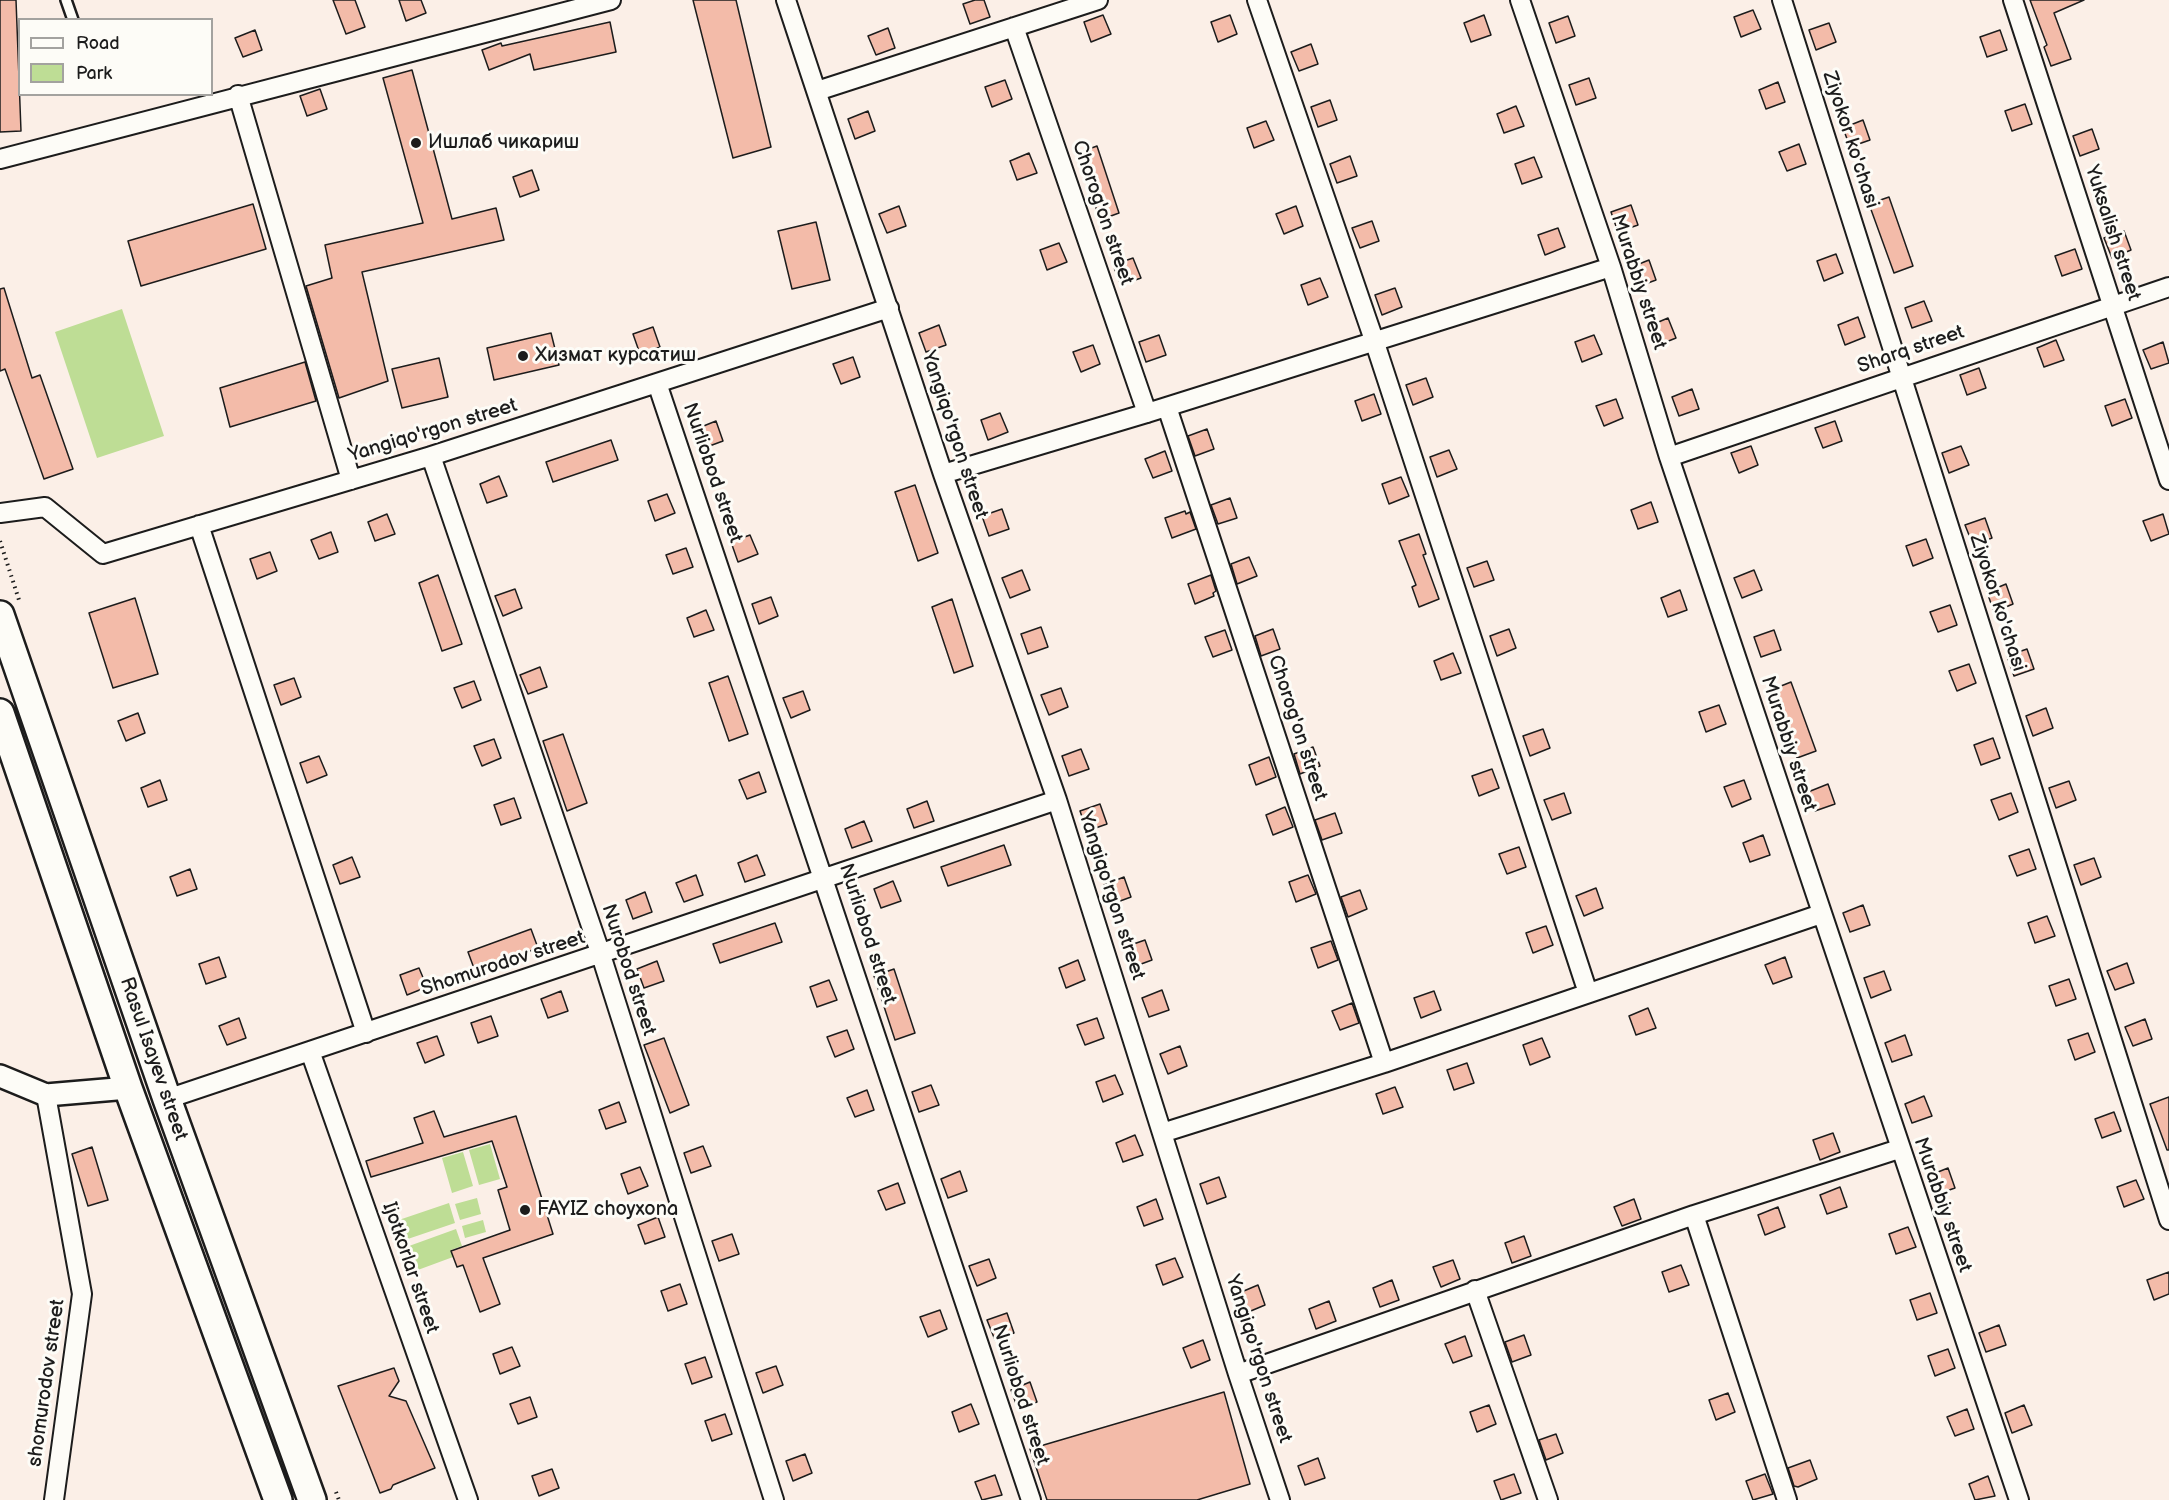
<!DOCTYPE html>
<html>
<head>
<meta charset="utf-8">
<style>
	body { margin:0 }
	#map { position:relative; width:2169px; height:1500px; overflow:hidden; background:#fbefe7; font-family:"Balsamiq Sans",sans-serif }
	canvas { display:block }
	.legend { position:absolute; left:18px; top:18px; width:195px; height:78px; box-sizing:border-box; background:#fdfcf7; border:2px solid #a3a29f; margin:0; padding:8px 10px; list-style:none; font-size:18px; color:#1c1c1c }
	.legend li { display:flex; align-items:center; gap:12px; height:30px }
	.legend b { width:30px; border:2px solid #a3a29f }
</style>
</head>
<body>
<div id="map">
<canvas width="2169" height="1500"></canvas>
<ul class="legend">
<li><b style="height:8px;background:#fdfcf7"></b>Road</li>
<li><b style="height:16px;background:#bedd95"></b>Park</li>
</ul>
</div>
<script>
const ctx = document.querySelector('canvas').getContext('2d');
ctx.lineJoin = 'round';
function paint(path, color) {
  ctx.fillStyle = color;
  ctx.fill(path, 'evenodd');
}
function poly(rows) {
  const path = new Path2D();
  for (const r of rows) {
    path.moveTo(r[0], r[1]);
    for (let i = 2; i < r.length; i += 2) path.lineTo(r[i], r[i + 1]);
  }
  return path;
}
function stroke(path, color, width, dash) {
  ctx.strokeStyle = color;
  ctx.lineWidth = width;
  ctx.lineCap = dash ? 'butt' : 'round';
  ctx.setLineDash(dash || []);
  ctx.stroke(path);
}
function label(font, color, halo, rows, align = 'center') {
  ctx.font = font + ' "Balsamiq Sans",sans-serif';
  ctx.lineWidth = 6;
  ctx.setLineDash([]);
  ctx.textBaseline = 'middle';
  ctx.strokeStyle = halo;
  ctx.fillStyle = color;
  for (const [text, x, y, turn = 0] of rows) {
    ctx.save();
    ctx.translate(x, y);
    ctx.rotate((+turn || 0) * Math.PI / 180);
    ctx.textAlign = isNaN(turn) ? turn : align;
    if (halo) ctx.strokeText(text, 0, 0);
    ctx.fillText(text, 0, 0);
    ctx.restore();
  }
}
paint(poly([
	[122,309,164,436,97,458,55,332],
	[490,1144,500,1179,479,1185,469,1150],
	[463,1152,473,1186,452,1193,442,1158],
	[477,1198,481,1214,460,1220,455,1204],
	[449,1203,455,1223,396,1243,390,1223],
	[483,1220,486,1232,465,1238,462,1226],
	[456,1229,462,1246,451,1250,453,1257,407,1274,398,1250]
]), '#bedd95');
const building = poly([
	[0,0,16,0,21,131,0,132,0,0],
	[333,0,355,0,365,27,346,34,333,0],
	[399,0,421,0,426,13,406,21,399,0],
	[693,0,736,0,771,147,733,158,693,0],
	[975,0,984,0,990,17,970,24,963,4,975,0],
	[2030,0,2084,0,2054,13,2071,59,2051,66,2044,47,2047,45,2030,0],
	[1753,10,1761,29,1741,37,1734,17,1753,10],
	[1103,15,1111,34,1091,42,1084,22,1103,15],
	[1230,15,1237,34,1218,42,1211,22,1230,15],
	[1484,15,1491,35,1471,42,1464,23,1484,15],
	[1568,16,1575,36,1556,43,1549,23,1568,16],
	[610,22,616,52,534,70,530,54,489,70,482,50,501,43,502,46,610,22],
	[1829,23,1836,42,1816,50,1809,30,1829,23],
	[888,28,895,48,876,55,868,36,888,28],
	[255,30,262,50,243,57,235,38,255,30],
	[2000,30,2007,50,1987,57,1980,37,2000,30],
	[1311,44,1318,64,1299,71,1291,52,1311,44],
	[412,70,452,219,496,208,504,240,362,272,388,381,339,398,306,286,332,278,325,245,423,223,383,78,412,70],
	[1589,78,1596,98,1576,105,1569,85,1589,78],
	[1005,80,1012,99,992,107,985,87,1005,80],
	[1778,82,1785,102,1766,109,1759,90,1778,82],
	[320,89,327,109,307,116,300,96,320,89],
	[1330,100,1337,120,1318,127,1311,107,1330,100],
	[2025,104,2032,124,2012,131,2005,111,2025,104],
	[1516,106,1524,126,1504,133,1497,114,1516,106],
	[868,111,875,131,855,139,848,119,868,111],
	[1863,120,1870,140,1850,147,1843,128,1863,120],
	[1266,121,1274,140,1254,148,1247,128,1266,121],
	[2092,129,2099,149,2080,156,2073,136,2092,129],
	[1799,144,1806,164,1787,171,1779,152,1799,144],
	[1097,146,1119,213,1100,220,1078,153,1097,146],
	[1029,153,1037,173,1017,180,1010,161,1029,153],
	[1350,156,1357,176,1337,183,1330,164,1350,156],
	[1534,157,1542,177,1522,184,1515,164,1534,157],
	[532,170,539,190,520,197,513,177,532,170],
	[1889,197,1913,266,1894,273,1869,204,1889,197],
	[253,204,266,249,141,286,128,241,253,204],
	[1631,205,1638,225,1618,232,1611,212,1631,205],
	[899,206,906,226,887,233,879,214,899,206],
	[1296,206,1303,226,1284,234,1276,214,1296,206],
	[1372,221,1379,241,1360,248,1352,228,1372,221],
	[816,222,830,280,792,289,778,231,816,222],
	[1558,228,1565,247,1545,255,1538,235,1558,228],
	[2124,231,2131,250,2112,258,2104,238,2124,231],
	[1059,243,1067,262,1047,270,1040,250,1059,243],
	[2075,249,2082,269,2062,276,2055,256,2075,249],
	[1836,254,1843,273,1824,281,1817,261,1836,254],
	[1133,258,1141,278,1121,285,1113,265,1133,258],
	[1649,260,1656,280,1637,287,1629,268,1649,260],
	[1320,278,1328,297,1308,305,1301,285,1320,278],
	[4,288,32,378,40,375,73,469,44,479,5,369,0,371,0,289,4,288],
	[1395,288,1402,307,1382,315,1375,295,1395,288],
	[1924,301,1932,321,1912,328,1905,308,1924,301],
	[1858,317,1865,337,1845,345,1838,325,1858,317],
	[1668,318,1676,338,1656,346,1649,326,1668,318],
	[939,325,946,345,926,352,919,333,939,325],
	[653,327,660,347,640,354,633,334,653,327],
	[551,333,559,365,494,380,487,348,551,333],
	[1159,335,1166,355,1146,362,1139,342,1159,335],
	[1594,335,1602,354,1582,362,1575,342,1594,335],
	[2056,340,2064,360,2044,367,2037,348,2056,340],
	[2163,342,2169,363,2151,369,2143,350,2163,342],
	[1093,345,1100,364,1081,372,1073,352,1093,345],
	[853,357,860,377,841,384,833,364,853,357],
	[439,358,448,397,402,408,392,369,439,358],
	[305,362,316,401,230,427,220,388,305,362],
	[1979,368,1986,388,1967,395,1960,375,1979,368],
	[1426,378,1433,397,1413,405,1406,385,1426,378],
	[1692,389,1699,409,1679,416,1672,397,1692,389],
	[1374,394,1381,414,1362,421,1355,401,1374,394],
	[1616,399,1623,418,1604,426,1596,406,1616,399],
	[2125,399,2132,418,2112,426,2105,406,2125,399],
	[1000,413,1008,432,988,440,981,420,1000,413],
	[716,421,723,441,704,448,696,429,716,421],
	[1835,421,1842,441,1823,448,1815,428,1835,421],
	[1207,429,1214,449,1195,456,1188,436,1207,429],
	[611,440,618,460,553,482,546,462,611,440],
	[1751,446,1758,465,1739,473,1731,453,1751,446],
	[1961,446,1969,465,1949,473,1942,453,1961,446],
	[1449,450,1457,469,1437,477,1430,457,1449,450],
	[1165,451,1172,471,1153,478,1145,459,1165,451],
	[499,476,507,496,487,503,480,484,499,476],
	[1401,477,1409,496,1389,504,1382,484,1401,477],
	[915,485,938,553,918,561,895,492,915,485],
	[667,494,675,513,655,521,648,501,667,494],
	[1230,498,1237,518,1218,524,1211,505,1230,498],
	[1651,502,1658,522,1638,529,1631,510,1651,502],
	[1002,509,1009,529,989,536,982,516,1002,509],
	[1185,511,1186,514,1190,512,1196,529,1172,538,1165,518,1185,511],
	[387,514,395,534,375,541,368,522,387,514],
	[2163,514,2169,534,2151,541,2143,521,2163,514],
	[1985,518,1992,538,1973,545,1965,525,1985,518],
	[331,532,338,552,319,559,311,540,331,532],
	[1419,534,1426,554,1423,555,1439,599,1419,607,1412,587,1416,585,1399,541,1419,534],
	[750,535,758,554,738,562,731,542,750,535],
	[1926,539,1933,558,1913,566,1906,546,1926,539],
	[686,548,693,567,673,574,666,555,686,548],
	[270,552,277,571,257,579,250,559,270,552],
	[1249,557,1257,576,1237,584,1231,564,1249,557],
	[1487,561,1494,580,1474,587,1467,568,1487,561],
	[1022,570,1030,590,1010,598,1002,578,1022,570],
	[1754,570,1762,590,1742,598,1734,578,1754,570],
	[438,575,462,644,442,651,419,583,438,575],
	[1211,575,1216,591,1213,593,1214,596,1195,604,1188,584,1211,575],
	[2006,584,2013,604,1994,612,1987,592,2006,584],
	[515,589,522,608,503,616,495,596,515,589],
	[1680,590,1687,610,1668,617,1661,598,1680,590],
	[771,597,778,616,759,624,752,604,771,597],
	[135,598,158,674,113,688,89,613,135,598],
	[952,599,973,666,954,673,932,607,952,599],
	[1950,605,1957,625,1938,632,1930,612,1950,605],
	[706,610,714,630,694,637,687,618,706,610],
	[1041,627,1048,647,1028,654,1021,634,1041,627],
	[1273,629,1280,649,1261,656,1255,636,1273,629],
	[1509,629,1516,648,1497,656,1490,636,1509,629],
	[1225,630,1232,650,1213,657,1205,637,1225,630],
	[1774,630,1781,650,1761,657,1754,637,1774,630],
	[2027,649,2034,669,2014,676,2007,656,2027,649],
	[1453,653,1461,673,1441,680,1434,661,1453,653],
	[1969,664,1976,683,1957,691,1949,671,1969,664],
	[540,667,547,687,528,694,520,675,540,667],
	[728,676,748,734,729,741,709,683,728,676],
	[294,678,301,697,281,705,274,685,294,678],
	[474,681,481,700,462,708,454,688,474,681],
	[1791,682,1816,751,1797,758,1771,690,1791,682],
	[1061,688,1068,707,1049,715,1041,695,1061,688],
	[803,691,810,710,791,718,783,698,803,691],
	[1719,705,1726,724,1706,732,1699,712,1719,705],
	[2046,708,2053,728,2033,736,2026,716,2046,708],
	[138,713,145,733,126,741,118,721,138,713],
	[1543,729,1550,748,1530,756,1523,736,1543,729],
	[563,734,587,803,567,811,543,741,563,734],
	[1993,738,2000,758,1981,765,1974,745,1993,738],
	[494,739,501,758,482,766,474,746,494,739],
	[1313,747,1320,766,1300,774,1294,754,1313,747],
	[1081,749,1089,769,1069,776,1062,756,1081,749],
	[319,756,327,775,307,783,300,763,319,756],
	[1269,757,1276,777,1256,785,1249,765,1269,757],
	[1492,769,1499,788,1479,796,1472,776,1492,769],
	[759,772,766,792,747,799,739,780,759,772],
	[160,780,167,800,148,807,141,788,160,780],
	[1744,780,1751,799,1732,807,1724,787,1744,780],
	[2069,781,2076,800,2056,808,2049,788,2069,781],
	[1828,784,1835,804,1815,811,1808,792,1828,784],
	[1564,793,1571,813,1552,820,1544,800,1564,793],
	[2011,793,2018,812,1999,820,1991,800,2011,793],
	[514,798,521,818,501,825,494,805,514,798],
	[927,801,934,821,914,828,907,809,927,801],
	[1100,804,1107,824,1087,831,1080,811,1100,804],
	[1285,807,1293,827,1273,835,1266,815,1285,807],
	[1335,813,1342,833,1322,840,1315,820,1335,813],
	[864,821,872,841,852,848,845,829,864,821],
	[1763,835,1770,855,1750,862,1743,843,1763,835],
	[1004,845,1011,865,948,886,941,867,1004,845],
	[1519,847,1526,867,1507,874,1499,854,1519,847],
	[2029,849,2036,869,2017,876,2009,856,2029,849],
	[757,855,765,875,745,882,738,863,757,855],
	[352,857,360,877,340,884,333,865,352,857],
	[2094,858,2101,877,2081,885,2074,865,2094,858],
	[190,869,197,889,177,896,170,877,190,869],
	[696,875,703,895,684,902,676,883,696,875],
	[1308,875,1316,894,1296,902,1289,882,1308,875],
	[1124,877,1131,897,1112,904,1104,885,1124,877],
	[893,881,901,901,881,908,874,889,893,881],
	[1596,888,1603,908,1584,916,1576,896,1596,888],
	[1360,890,1367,909,1348,917,1341,897,1360,890],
	[645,892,652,912,633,919,626,900,645,892],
	[1863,905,1870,925,1850,932,1843,913,1863,905],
	[2047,916,2055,936,2035,943,2028,923,2047,916],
	[775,923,782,942,720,963,713,944,775,923],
	[1546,926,1553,945,1533,953,1526,933,1546,926],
	[531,929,538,948,475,971,468,952,531,929],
	[1145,940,1152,960,1133,967,1125,947,1145,940],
	[1331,941,1338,960,1318,968,1311,948,1331,941],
	[219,957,226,977,206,984,199,964,219,957],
	[1785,957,1792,977,1773,984,1765,965,1785,957],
	[1078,960,1085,980,1066,988,1059,968,1078,960],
	[657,961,664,981,644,988,637,969,657,961],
	[2127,963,2134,983,2115,990,2107,971,2127,963],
	[419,968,427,987,407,995,400,975,419,968],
	[894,969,915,1033,895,1040,874,976,894,969],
	[1884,971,1891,990,1871,998,1864,978,1884,971],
	[2069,979,2076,999,2056,1006,2049,986,2069,979],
	[829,980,837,1000,817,1007,810,987,829,980],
	[1162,990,1169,1010,1149,1017,1142,998,1162,990],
	[561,991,568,1011,548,1018,541,999,561,991],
	[1434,991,1441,1010,1421,1018,1414,998,1434,991],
	[1352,1003,1359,1023,1340,1030,1332,1011,1352,1003],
	[1648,1008,1656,1028,1636,1035,1629,1016,1648,1008],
	[491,1016,498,1036,478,1043,471,1023,491,1016],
	[239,1018,246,1038,227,1045,219,1026,239,1018],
	[1097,1018,1104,1038,1085,1045,1077,1025,1097,1018],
	[2145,1019,2152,1039,2133,1046,2125,1027,2145,1019],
	[847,1030,854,1049,835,1057,827,1037,847,1030],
	[2088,1033,2095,1052,2075,1060,2068,1040,2088,1033],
	[1905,1035,1912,1055,1892,1062,1885,1043,1905,1035],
	[437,1036,444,1055,425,1063,417,1043,437,1036],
	[664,1038,689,1105,670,1113,644,1045,664,1038],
	[1542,1038,1550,1057,1530,1065,1523,1045,1542,1038],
	[1180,1046,1187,1066,1168,1074,1160,1054,1180,1046],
	[1467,1063,1474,1083,1454,1090,1447,1070,1467,1063],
	[1115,1075,1123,1094,1103,1102,1096,1082,1115,1075],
	[931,1085,939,1105,919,1112,912,1092,931,1085],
	[1395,1087,1403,1107,1383,1114,1376,1094,1395,1087],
	[867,1090,874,1110,855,1117,847,1098,867,1090],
	[1924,1096,1932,1116,1912,1123,1905,1104,1924,1096],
	[2169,1097,2169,1150,2167,1150,2150,1104,2169,1097],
	[619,1102,626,1122,606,1129,599,1110,619,1102],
	[434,1111,444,1137,516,1116,553,1234,483,1258,500,1304,480,1312,463,1265,457,1267,451,1251,510,1230,498,1190,507,1187,492,1141,371,1177,366,1161,423,1143,414,1118,434,1111],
	[2114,1112,2121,1131,2102,1138,2095,1119,2114,1112],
	[1833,1133,1840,1152,1820,1160,1813,1140,1833,1133],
	[1135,1135,1143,1155,1123,1162,1116,1143,1135,1135],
	[703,1146,711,1166,691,1173,684,1153,703,1146],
	[92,1147,108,1200,88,1206,72,1154,92,1147],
	[640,1167,648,1186,628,1194,621,1174,640,1167],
	[1948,1168,1955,1188,1935,1195,1928,1176,1948,1168],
	[960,1171,967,1191,948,1198,941,1179,960,1171],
	[1219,1177,1226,1197,1207,1204,1200,1184,1219,1177],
	[2136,1180,2144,1199,2124,1207,2117,1187,2136,1180],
	[898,1183,905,1203,886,1210,878,1191,898,1183],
	[1840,1187,1847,1207,1827,1214,1820,1195,1840,1187],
	[1156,1199,1163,1219,1144,1226,1137,1207,1156,1199],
	[1634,1199,1641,1219,1622,1226,1614,1207,1634,1199],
	[1778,1207,1785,1227,1765,1235,1758,1215,1778,1207],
	[658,1217,665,1237,645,1244,638,1225,658,1217],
	[1908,1227,1916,1247,1896,1254,1889,1234,1908,1227],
	[732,1234,739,1254,719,1261,712,1241,732,1234],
	[1524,1236,1531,1256,1512,1263,1505,1243,1524,1236],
	[1175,1258,1183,1277,1163,1285,1156,1265,1175,1258],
	[989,1259,996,1278,977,1286,969,1266,989,1259],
	[1453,1260,1460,1279,1441,1287,1433,1267,1453,1260],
	[1681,1265,1689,1285,1669,1292,1662,1272,1681,1265],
	[2169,1272,2169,1294,2154,1300,2147,1280,2169,1272],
	[1392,1280,1399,1300,1380,1307,1373,1288,1392,1280],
	[680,1284,687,1304,668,1311,661,1291,680,1284],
	[1258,1285,1265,1305,1246,1313,1239,1293,1258,1285],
	[1930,1293,1937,1313,1917,1320,1910,1300,1930,1293],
	[1329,1301,1336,1321,1316,1329,1309,1309,1329,1301],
	[940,1310,947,1329,928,1337,920,1317,940,1310],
	[1007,1313,1014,1333,995,1340,987,1320,1007,1313],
	[1999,1325,2006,1345,1986,1352,1979,1333,1999,1325],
	[1524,1335,1531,1355,1512,1362,1505,1342,1524,1335],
	[1465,1336,1472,1356,1453,1363,1445,1344,1465,1336],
	[1203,1340,1210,1360,1191,1368,1183,1348,1203,1340],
	[512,1347,520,1366,500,1374,493,1354,512,1347],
	[1948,1349,1955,1368,1935,1376,1928,1356,1948,1349],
	[705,1357,712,1377,692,1384,685,1364,705,1357],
	[776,1366,783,1385,763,1393,756,1373,776,1366],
	[394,1368,399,1381,389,1396,406,1401,435,1468,393,1485,391,1489,380,1493,338,1386,394,1368],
	[1030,1382,1037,1402,1018,1409,1011,1390,1030,1382],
	[1224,1392,1250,1484,1197,1500,1047,1500,1030,1449,1224,1392],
	[1728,1393,1735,1412,1716,1420,1709,1400,1728,1393],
	[530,1397,537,1417,518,1424,510,1404,530,1397],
	[971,1404,979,1424,959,1432,952,1412,971,1404],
	[1489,1405,1496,1424,1477,1432,1470,1412,1489,1405],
	[2024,1405,2032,1425,2012,1433,2005,1413,2024,1405],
	[1967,1409,1974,1429,1955,1436,1947,1417,1967,1409],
	[725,1414,732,1434,712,1441,705,1421,725,1414],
	[1556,1434,1563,1453,1546,1460,1539,1440,1556,1434],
	[805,1454,812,1473,793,1481,786,1461,805,1454],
	[1318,1458,1325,1478,1305,1485,1298,1466,1318,1458],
	[1810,1460,1817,1479,1798,1487,1794,1486,1788,1468,1810,1460],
	[552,1469,559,1488,539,1496,532,1476,552,1469],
	[1514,1474,1521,1493,1501,1500,1494,1481,1514,1474],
	[1765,1474,1773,1494,1753,1500,1746,1481,1765,1474],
	[995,1475,1002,1495,982,1500,975,1482,995,1475],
	[1988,1476,1995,1496,1975,1500,1969,1484,1988,1476]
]);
paint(building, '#f3bba9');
stroke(building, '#1c1c1c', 1.5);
const service = poly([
	[66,0,73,20]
]);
const minor = poly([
	[786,0,943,474,1057,800,1238,1374,1280,1500],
	[1257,0,1374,340,1588,993],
	[1520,0,1611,267,1669,457,2019,1500],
	[1782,0,2169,1220],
	[2013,0,2169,480],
	[1014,27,1147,413],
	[817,91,1098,0],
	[238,95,351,480],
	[0,159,611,0],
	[657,383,1031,1500],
	[1167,407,1384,1063],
	[431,456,601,955,774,1500],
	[1669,457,2169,287],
	[943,474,1147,413,1611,267],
	[0,513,45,507,103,554,431,456,889,308],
	[199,525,366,1033],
	[310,1051,468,1500],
	[46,1095,82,1294,54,1500],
	[167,1099,1057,800],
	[1162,1133,1384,1063,1821,914],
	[1694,1215,1787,1500],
	[1475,1290,1548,1500],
	[1238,1374,1694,1215,1899,1149]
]);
const tertiary = poly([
	[0,1076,46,1095,128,1088]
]);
const primary = poly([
	[0,615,167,1099,312,1500],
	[0,713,128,1088,278,1500]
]);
stroke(service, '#1c1c1c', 14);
stroke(minor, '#1c1c1c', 22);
stroke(tertiary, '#1c1c1c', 26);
stroke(primary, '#1c1c1c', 32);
stroke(poly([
	[0,541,19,600],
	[336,1492,339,1500]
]), '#1c1c1c', 4, [1.5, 4.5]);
stroke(service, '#fdfcf7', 9);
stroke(minor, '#fdfcf7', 18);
stroke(tertiary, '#fdfcf7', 21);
stroke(primary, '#fdfcf7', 27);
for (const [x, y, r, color] of [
	[416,143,6,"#1c1c1c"],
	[523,356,6,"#1c1c1c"],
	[525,1210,6,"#1c1c1c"]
]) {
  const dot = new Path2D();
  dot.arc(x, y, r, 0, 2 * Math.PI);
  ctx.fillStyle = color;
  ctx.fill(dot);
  stroke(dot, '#fdfcf7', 2);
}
label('20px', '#1c1c1c', '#fdfcf7', [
	["Ziyokor ko'chasi",1850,140,72],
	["Chorog'on street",1102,213,71],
	["Yuksalish street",2112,233,72],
	["Murabbiy street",1638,282,72],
	["Sharq street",1911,350,-19],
	["Yangiqo'rgon street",433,431,-17],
	["Yangiqo'rgon street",954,435,72],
	["Nurliobod street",712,473,71],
	["Ziyokor ko'chasi",1997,603,72],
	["Chorog'on street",1297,728,72],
	["Murabbiy street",1788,744,72],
	["Yangiqo'rgon street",1111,896,72],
	["Nurliobod street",867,934,72],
	["Shomurodov street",503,964,-18],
	["Nurobod street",628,970,72],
	["Rasul Isayev street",153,1059,71],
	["Murabbiy street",1942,1205,71],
	["Ijotkorlar street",410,1268,71],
	["Yangiqo'rgon street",1258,1359,72],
	["shomurodov street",47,1383,-82],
	["Nurliobod street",1020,1395,72]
]);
label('20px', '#1c1c1c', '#fdfcf7', [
	["Ишлаб чикариш",428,143],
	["Хизмат курсатиш",535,356],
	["FAYIZ choyxona",537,1210]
], 'left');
</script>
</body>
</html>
